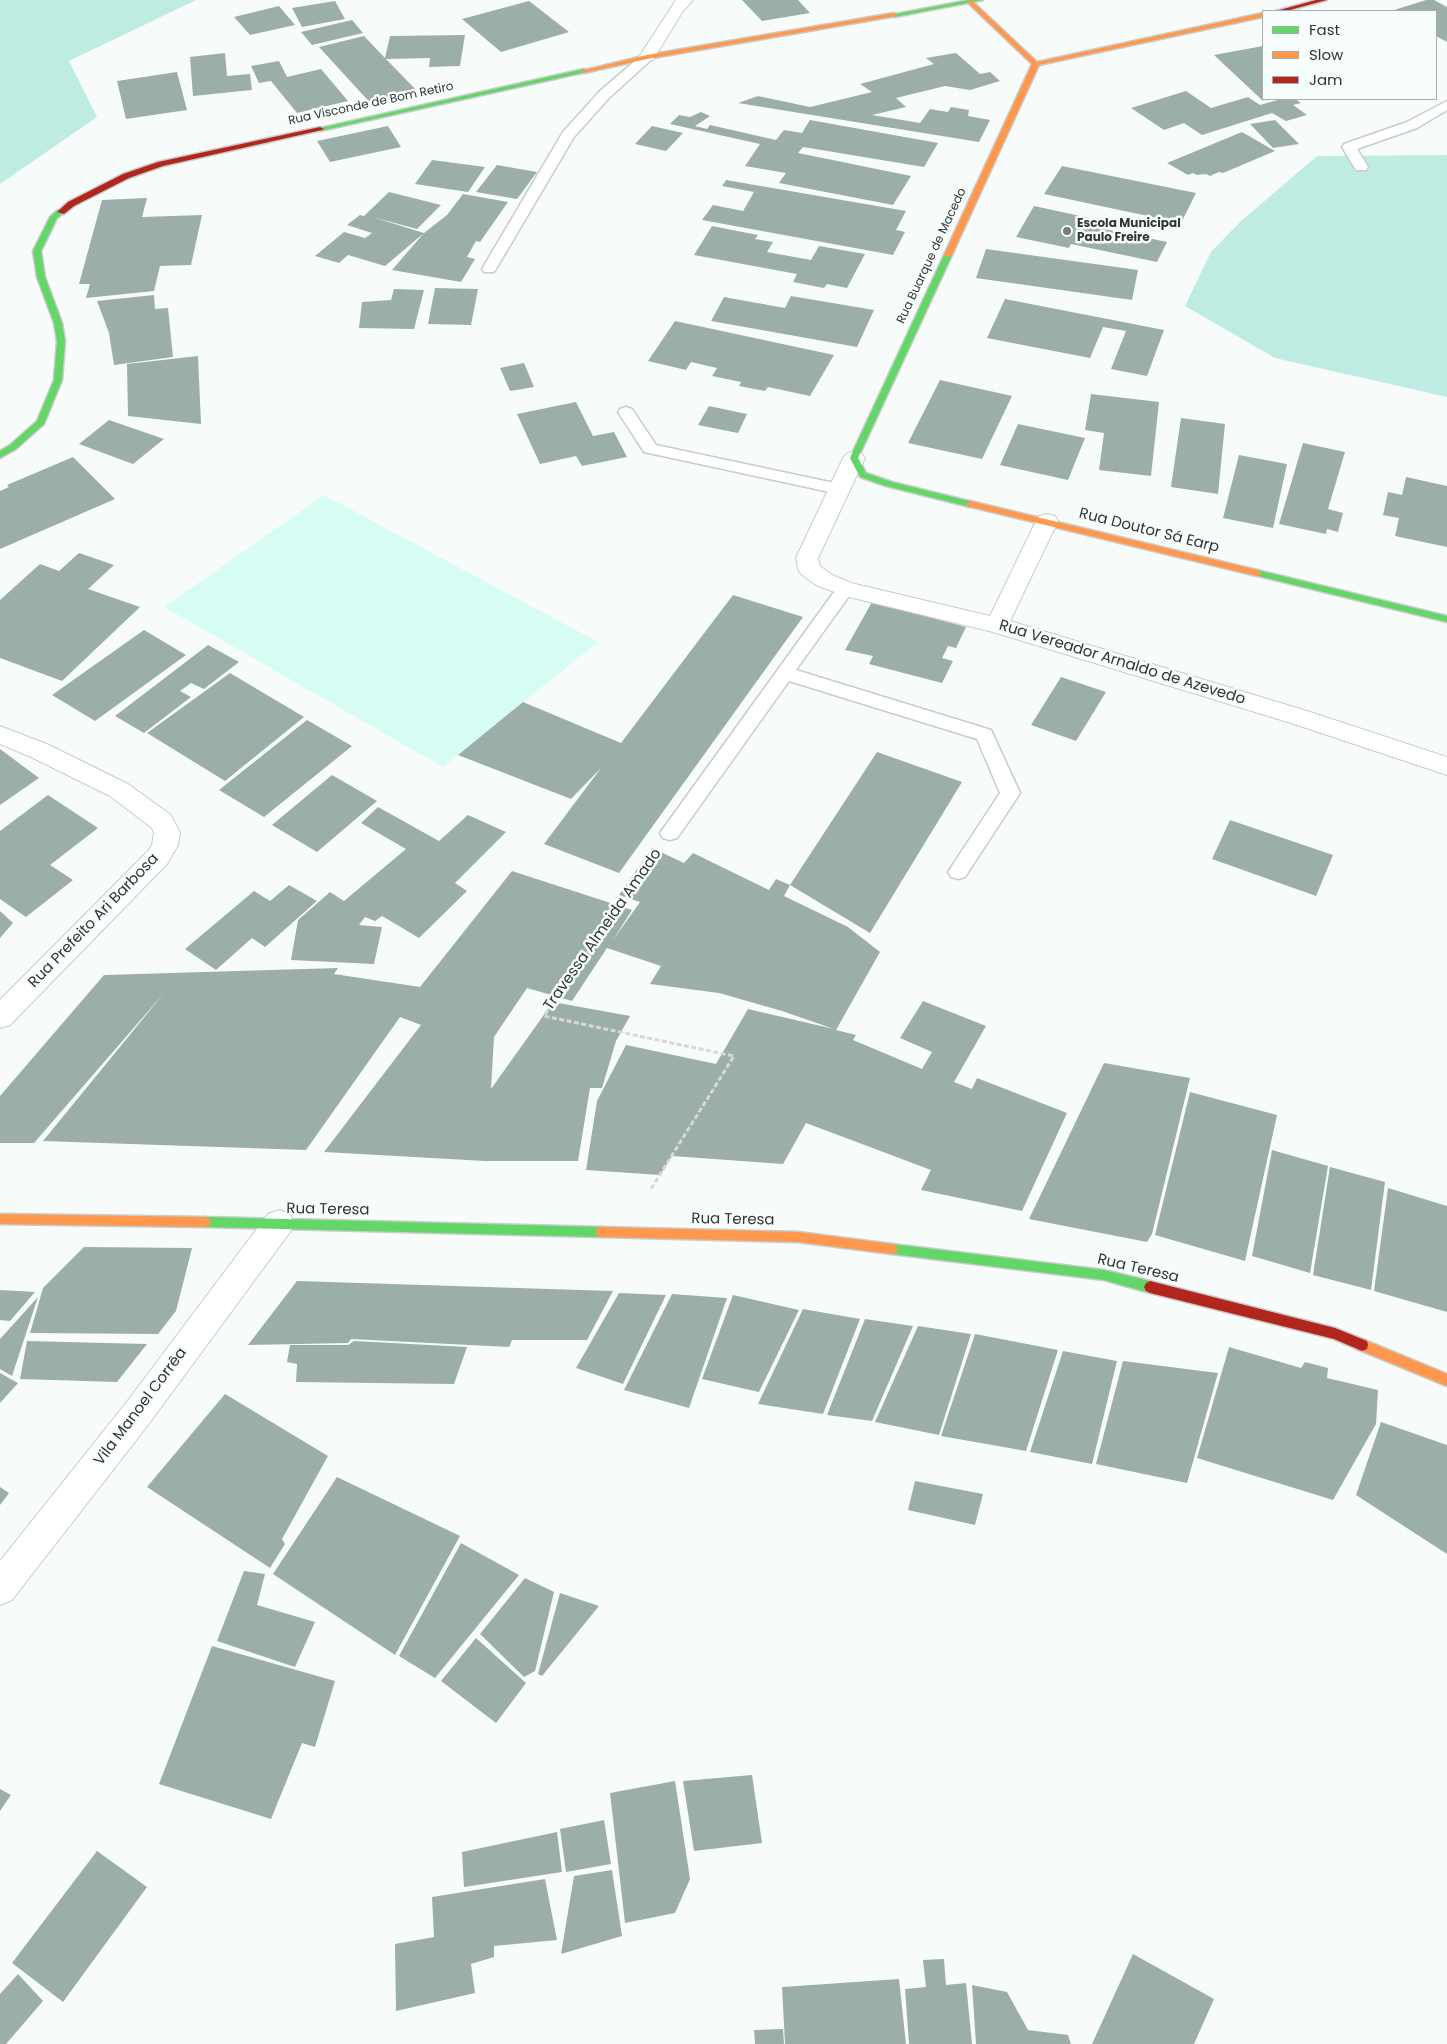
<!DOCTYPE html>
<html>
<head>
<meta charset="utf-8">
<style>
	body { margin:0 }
	#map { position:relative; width:1447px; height:2044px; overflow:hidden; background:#f7fcfb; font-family:Poppins,sans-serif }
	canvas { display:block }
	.legend { position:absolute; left:1262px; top:10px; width:175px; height:90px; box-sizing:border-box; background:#f6fdfc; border:1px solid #a8adac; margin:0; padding:6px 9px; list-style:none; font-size:15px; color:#323534 }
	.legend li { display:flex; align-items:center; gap:10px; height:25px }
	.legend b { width:25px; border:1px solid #a8adac }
</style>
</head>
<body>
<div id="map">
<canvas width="1447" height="2044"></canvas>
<ul class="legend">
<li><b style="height:6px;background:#63d668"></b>Fast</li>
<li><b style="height:6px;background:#ff974d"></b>Slow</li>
<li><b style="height:6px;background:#b3261e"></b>Jam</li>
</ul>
</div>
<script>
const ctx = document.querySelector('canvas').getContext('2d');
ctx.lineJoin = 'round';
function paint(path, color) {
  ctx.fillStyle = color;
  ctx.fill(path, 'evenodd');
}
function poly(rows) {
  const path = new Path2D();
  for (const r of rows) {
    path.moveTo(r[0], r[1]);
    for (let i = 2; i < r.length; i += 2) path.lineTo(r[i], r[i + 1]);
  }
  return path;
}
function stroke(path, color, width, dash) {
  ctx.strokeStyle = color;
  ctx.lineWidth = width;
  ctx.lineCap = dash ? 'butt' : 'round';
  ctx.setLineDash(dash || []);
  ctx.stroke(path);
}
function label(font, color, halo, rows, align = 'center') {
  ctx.font = font + ' Poppins,sans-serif';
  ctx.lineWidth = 5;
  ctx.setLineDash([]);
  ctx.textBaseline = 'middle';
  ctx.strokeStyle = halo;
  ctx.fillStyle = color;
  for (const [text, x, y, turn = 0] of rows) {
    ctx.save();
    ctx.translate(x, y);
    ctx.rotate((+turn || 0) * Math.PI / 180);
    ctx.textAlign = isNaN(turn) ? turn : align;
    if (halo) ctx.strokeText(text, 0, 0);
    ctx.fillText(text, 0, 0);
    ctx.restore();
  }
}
paint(poly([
	[324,495,598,642,443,767,164,607]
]), '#d7fcf3');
paint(poly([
	[0,0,196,0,69,61,97,117,0,184],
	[1447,155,1447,397,1275,358,1185,306,1211,252,1240,222,1317,156]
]), '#beece2');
paint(poly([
	[742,0,798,0,810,13,762,21],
	[1426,0,1434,0,1447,7,1447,42,1436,36,1436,11,1391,11],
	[335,1,345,19,302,27,292,8],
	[529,1,569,32,501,52,462,19],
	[279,6,295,25,250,35,234,17],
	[352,20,363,33,312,45,301,32],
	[465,35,460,66,429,67,430,58,386,59,421,95,374,107,319,47,364,36,385,58,390,36],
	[1263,46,1263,101,1214,55],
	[225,53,227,76,250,74,252,90,193,96,190,57],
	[956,53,980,74,990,72,1000,81,970,90,945,86,896,98,906,107,872,115,920,123,930,109,948,112,951,107,969,110,968,116,990,120,979,142,738,103,758,96,810,107,872,92,860,84,934,64,926,58],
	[279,61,287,77,321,69,348,101,297,113,271,81,259,83,251,66],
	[177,72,187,110,126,119,117,81],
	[1186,91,1211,108,1248,97,1260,105,1281,99,1295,99,1301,103,1293,105,1307,115,1286,121,1272,113,1202,135,1184,123,1164,130,1131,108],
	[701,112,710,116,695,126,707,129,710,125,776,140,784,130,802,133,810,120,938,143,924,167,803,147,798,153,911,176,893,205,779,183,786,173,745,166,760,144,670,124,679,115,690,117],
	[1275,120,1299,144,1273,148,1250,124],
	[388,126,401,147,330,162,317,141],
	[652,126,683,133,666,151,635,144],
	[1242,132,1275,151,1223,173,1219,172,1210,176,1206,174,1197,175,1193,173,1188,175,1167,163],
	[432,160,485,167,468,192,415,184],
	[497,165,537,172,517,199,476,192],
	[1062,166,1196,193,1181,223,1044,194],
	[726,180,906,211,896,230,905,232,893,255,702,220,713,205,743,211,754,192,722,186],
	[389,192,441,205,417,229,372,217,424,233,385,266,348,255,339,263,315,256,344,232,365,238,372,233,347,225,360,215,364,216],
	[463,194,508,202,480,242,476,241,467,257,475,259,461,282,392,270,424,233,447,215],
	[147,198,142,217,202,215,191,265,160,266,154,291,86,298,90,284,79,284,102,200],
	[1034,206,1090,218,1086,225,1167,242,1157,262,1071,244,1069,248,1016,237],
	[712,226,758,235,755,239,773,242,767,252,811,260,819,246,865,254,847,288,827,284,824,288,793,282,797,274,694,255],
	[986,249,1138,270,1132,300,976,278],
	[435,288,478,289,471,325,428,324],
	[394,289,424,290,414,329,359,328,362,302,391,300],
	[154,295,155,309,168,308,173,357,114,365,109,333,97,301],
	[791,296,874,310,857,347,711,321,724,297,785,308],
	[1005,299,1164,330,1147,376,1111,369,1126,331,1103,327,1090,358,987,338],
	[675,321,834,355,810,396,768,387,765,391,739,386,741,382,712,376,717,368,691,362,686,370,648,361],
	[198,356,201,424,128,416,127,364],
	[524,363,534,387,510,391,500,368],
	[940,380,1012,396,982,459,908,443],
	[1091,394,1159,402,1151,476,1099,470,1104,433,1085,430],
	[576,402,593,436,614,432,627,457,582,466,576,456,540,464,517,414],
	[709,406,747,414,738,433,698,425],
	[1181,418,1225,424,1218,494,1171,487],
	[109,420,164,439,133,464,79,444],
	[1018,424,1085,438,1068,480,1000,465],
	[1303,443,1345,452,1328,509,1343,513,1338,532,1327,529,1326,534,1279,524],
	[1239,455,1287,464,1273,528,1223,518],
	[73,457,115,499,0,549,0,491,9,487,7,485],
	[1406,477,1447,486,1447,547,1395,536,1399,518,1383,515,1388,492,1402,495],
	[79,553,114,565,88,589,140,607,62,681,0,658,0,600,40,564,59,571],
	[733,595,803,617,619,873,544,844,601,768,571,799,458,755,523,702,621,743],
	[872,602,966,627,956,648,948,646,942,658,953,661,942,683,869,664,873,656,845,650],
	[144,630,186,655,95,721,52,695],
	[208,645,239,662,204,689,191,683,180,691,191,697,144,733,115,716],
	[230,673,304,717,225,781,147,733],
	[1061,677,1106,692,1076,741,1031,725],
	[307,720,352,746,264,817,219,790],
	[0,749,39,778,0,805],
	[877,752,962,782,870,933,790,885],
	[332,775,377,801,317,852,272,825],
	[48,795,98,828,50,865,73,880,26,917,0,899,0,831],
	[378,807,439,841,468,815,506,832,455,883,467,891,419,938,382,916,375,921,365,917,359,925,382,927,374,964,291,960,298,920,330,892,344,901,406,849,361,823],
	[1230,820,1333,855,1316,896,1212,859],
	[652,848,684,863,693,853,769,890,776,879,790,885,784,896,848,927,880,952,836,1030,856,1035,853,1040,922,1069,932,1052,900,1038,923,1001,986,1026,954,1082,972,1089,977,1078,1067,1113,1022,1211,921,1190,931,1170,806,1123,783,1164,672,1156,660,1175,586,1170,597,1101,626,1045,716,1064,748,1009,834,1029,782,1011,719,993,650,984,661,966,607,948,572,1001,527,988,494,1037,491,1089,553,1002,630,1016,616,1041,602,1088,590,1088,578,1161,485,1161,324,1152,421,1025,400,1017,306,1150,43,1141,164,993,34,1143,0,1143,0,1096,104,975,338,968,334,974,420,987,512,871,632,910,613,940,640,902,619,895],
	[289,885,317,901,265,947,252,938,216,970,185,949,254,891,270,901],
	[0,911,13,923,0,938],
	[1104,1063,1190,1078,1152,1234,1147,1242,1029,1219],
	[1190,1092,1277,1115,1245,1261,1155,1235],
	[1272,1150,1328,1166,1310,1273,1252,1256],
	[1330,1167,1385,1182,1371,1290,1313,1275],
	[1388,1188,1447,1206,1447,1312,1374,1291],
	[84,1247,192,1248,176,1311,158,1334,30,1333,43,1288],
	[297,1281,613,1291,587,1340,512,1340,509,1347,351,1339,348,1343,248,1345],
	[0,1290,35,1292,10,1321,0,1320],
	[619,1293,666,1295,623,1384,576,1368],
	[672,1294,727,1298,689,1408,624,1390],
	[733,1295,799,1310,759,1392,702,1379],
	[38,1297,12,1376,0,1369,0,1339],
	[803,1309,860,1319,823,1414,758,1404],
	[865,1319,913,1326,872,1421,827,1415],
	[918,1326,971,1334,939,1435,875,1422],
	[975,1334,1058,1350,1026,1451,941,1436],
	[27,1341,147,1344,117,1382,20,1379],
	[354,1341,467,1347,454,1384,296,1382,297,1364,287,1362,290,1345,348,1345],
	[1229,1347,1301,1368,1305,1362,1328,1368,1327,1378,1378,1390,1376,1424,1333,1500,1197,1458],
	[1063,1351,1117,1361,1092,1464,1030,1452],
	[1123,1361,1218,1373,1187,1483,1096,1464],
	[0,1373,18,1383,0,1403],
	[225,1394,328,1456,282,1539,285,1544,270,1568,147,1487],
	[1381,1422,1447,1445,1447,1554,1356,1495],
	[337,1477,460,1536,395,1655,273,1574],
	[915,1481,983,1494,975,1525,908,1510],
	[0,1487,9,1493,0,1505],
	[461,1543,519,1575,435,1678,399,1656],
	[244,1571,265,1574,257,1605,315,1622,295,1667,217,1641],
	[525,1578,554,1592,535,1671,524,1677,480,1634],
	[560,1593,599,1606,542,1676,538,1674],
	[476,1638,526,1683,496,1723,441,1681],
	[212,1646,335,1681,315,1747,302,1743,271,1819,159,1784],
	[752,1775,762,1843,694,1851,683,1781],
	[675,1781,690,1879,675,1913,625,1923,610,1793],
	[0,1789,11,1795,0,1811],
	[604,1820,611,1864,566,1872,560,1829],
	[557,1832,562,1872,464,1887,462,1852],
	[97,1851,147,1887,63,2002,12,1963],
	[612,1870,622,1936,561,1954,574,1876],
	[545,1879,557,1940,494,1946,494,1957,471,1964,475,1993,396,2011,395,1944,434,1937,432,1897],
	[1133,1954,1214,1999,1194,2044,1092,2044],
	[944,1959,946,1985,966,1983,972,2044,909,2044,905,1989,926,1987,923,1960],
	[18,1974,43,2001,6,2044,0,2044,0,1994],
	[899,1979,906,2044,785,2044,782,1987],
	[972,1985,1007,1992,1028,2030,1068,2035,1071,2044,976,2044],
	[783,2029,784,2044,755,2044,754,2030]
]), '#9caeaa');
const lane = poly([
	[647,53,651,54,653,57,651,60,609,98,574,137,496,269,494,272,484,272,482,269,563,132,599,92,643,54,647,53],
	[1447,101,1447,110,1417,128,1357,149,1368,167,1366,170,1356,170,1342,147,1344,144,1407,122,1447,101],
	[626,407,632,409,656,445,839,484,845,485,847,489,845,493,839,494,644,452,618,412,620,409,626,407],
	[845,583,851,585,854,589,796,670,991,730,1020,793,965,877,958,879,951,877,948,872,1000,793,977,739,789,681,677,838,670,840,663,838,660,833,839,585,845,583]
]);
const street = poly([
	[676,0,693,0,683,11,653,60,641,60,639,57,676,0],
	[854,452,861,453,865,458,818,558,820,566,832,575,851,583,990,616,1036,521,1039,516,1047,514,1055,516,1058,521,1010,621,1307,711,1447,757,1447,775,1291,723,993,632,845,596,816,585,801,574,798,569,796,558,843,458,847,453,854,452],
	[0,726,49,745,128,784,171,815,180,833,178,845,167,864,10,1025,0,1028,0,1000,149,850,152,845,154,833,152,828,110,796,31,757,0,744,0,726],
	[279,1210,290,1214,294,1223,290,1232,148,1425,12,1600,0,1605,0,1561,126,1403,268,1214,279,1210]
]);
const fast = poly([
	[969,0,983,0,894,17,891,15,969,0],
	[584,69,586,70,586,72,320,131,316,129,584,69],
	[58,210,65,212,57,218,41,251,45,277,62,323,65,341,62,380,44,424,16,449,0,458,0,451,10,445,37,421,54,380,57,341,54,323,37,277,33,251,50,217,58,210],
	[945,253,952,255,858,458,866,473,892,482,973,502,974,504,970,507,886,486,860,477,850,458,945,253],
	[1257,570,1447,616,1447,622,1254,575,1252,573,1257,570],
	[205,1217,601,1227,605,1228,607,1232,605,1236,601,1237,205,1227,201,1226,199,1222,201,1218,205,1217],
	[892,1244,1104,1270,1150,1281,1154,1283,1156,1287,1154,1291,1150,1293,1104,1280,892,1254,888,1253,886,1249,888,1245,892,1244]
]);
const slow = poly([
	[968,1,972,1,1037,62,1263,13,1263,17,1039,65,952,255,948,257,944,255,1032,64,968,3,968,1],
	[894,13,897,15,896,16,647,59,584,73,581,71,647,55,894,13],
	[970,501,1257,570,1262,573,1257,576,967,506,966,504,970,501],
	[0,1214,205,1217,209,1218,211,1222,209,1226,205,1227,0,1224,0,1214],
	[601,1227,798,1232,892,1244,896,1245,898,1249,896,1253,892,1254,798,1242,601,1237,597,1236,595,1232,597,1228,601,1227],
	[1362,1339,1447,1374,1447,1386,1357,1349,1356,1345,1357,1341,1362,1339]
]);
const jam = poly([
	[1316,0,1327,0,1286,11,1276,11,1316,0],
	[320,127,324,129,322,130,163,166,129,178,74,206,64,214,57,212,68,202,123,174,158,162,320,127],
	[1150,1281,1335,1328,1367,1341,1368,1345,1367,1349,1362,1351,1334,1339,1150,1293,1146,1291,1144,1287,1146,1283,1150,1281]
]);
stroke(lane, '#c8cccb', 3);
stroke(street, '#c8cccb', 2);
stroke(fast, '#c8cccb', 3);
stroke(slow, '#c8cccb', 3);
stroke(jam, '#c8cccb', 3);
stroke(poly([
	[650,862,544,1016,734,1056,651,1189]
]), '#d8d8d8', 3, [5, 2.5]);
paint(lane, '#fefffe');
paint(street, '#fefffe');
paint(fast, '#63d668');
paint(slow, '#ff974d');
paint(jam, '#b3261e');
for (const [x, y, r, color] of [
	[1067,231,5,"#777b7a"]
]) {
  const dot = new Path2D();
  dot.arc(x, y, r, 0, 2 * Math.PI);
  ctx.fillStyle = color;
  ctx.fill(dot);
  stroke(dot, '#f6fdfc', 2);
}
label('12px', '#323534', '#f6fdfc', [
	["Rua Visconde de Bom Retiro",371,104,-12],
	["Rua Buarque de Macedo",932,256,-65]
]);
label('bold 12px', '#323534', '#f6fdfc', [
	["Escola Municipal",1077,224],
	["Paulo Freire",1077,238]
], 'left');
label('15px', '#323534', '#f6fdfc', [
	["Rua Doutor Sá Earp",1149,531,14],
	["Rua Vereador Arnaldo de Azevedo",1122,663,17],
	["Rua Prefeito Ari Barbosa",94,921,-46],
	["Travessa Almeida Amado",603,930,-55],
	["Rua Teresa",328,1210,1],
	["Rua Teresa",733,1220,1],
	["Rua Teresa",1138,1269,13],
	["Vila Manoel Corrêa",141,1407,-53]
]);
</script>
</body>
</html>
